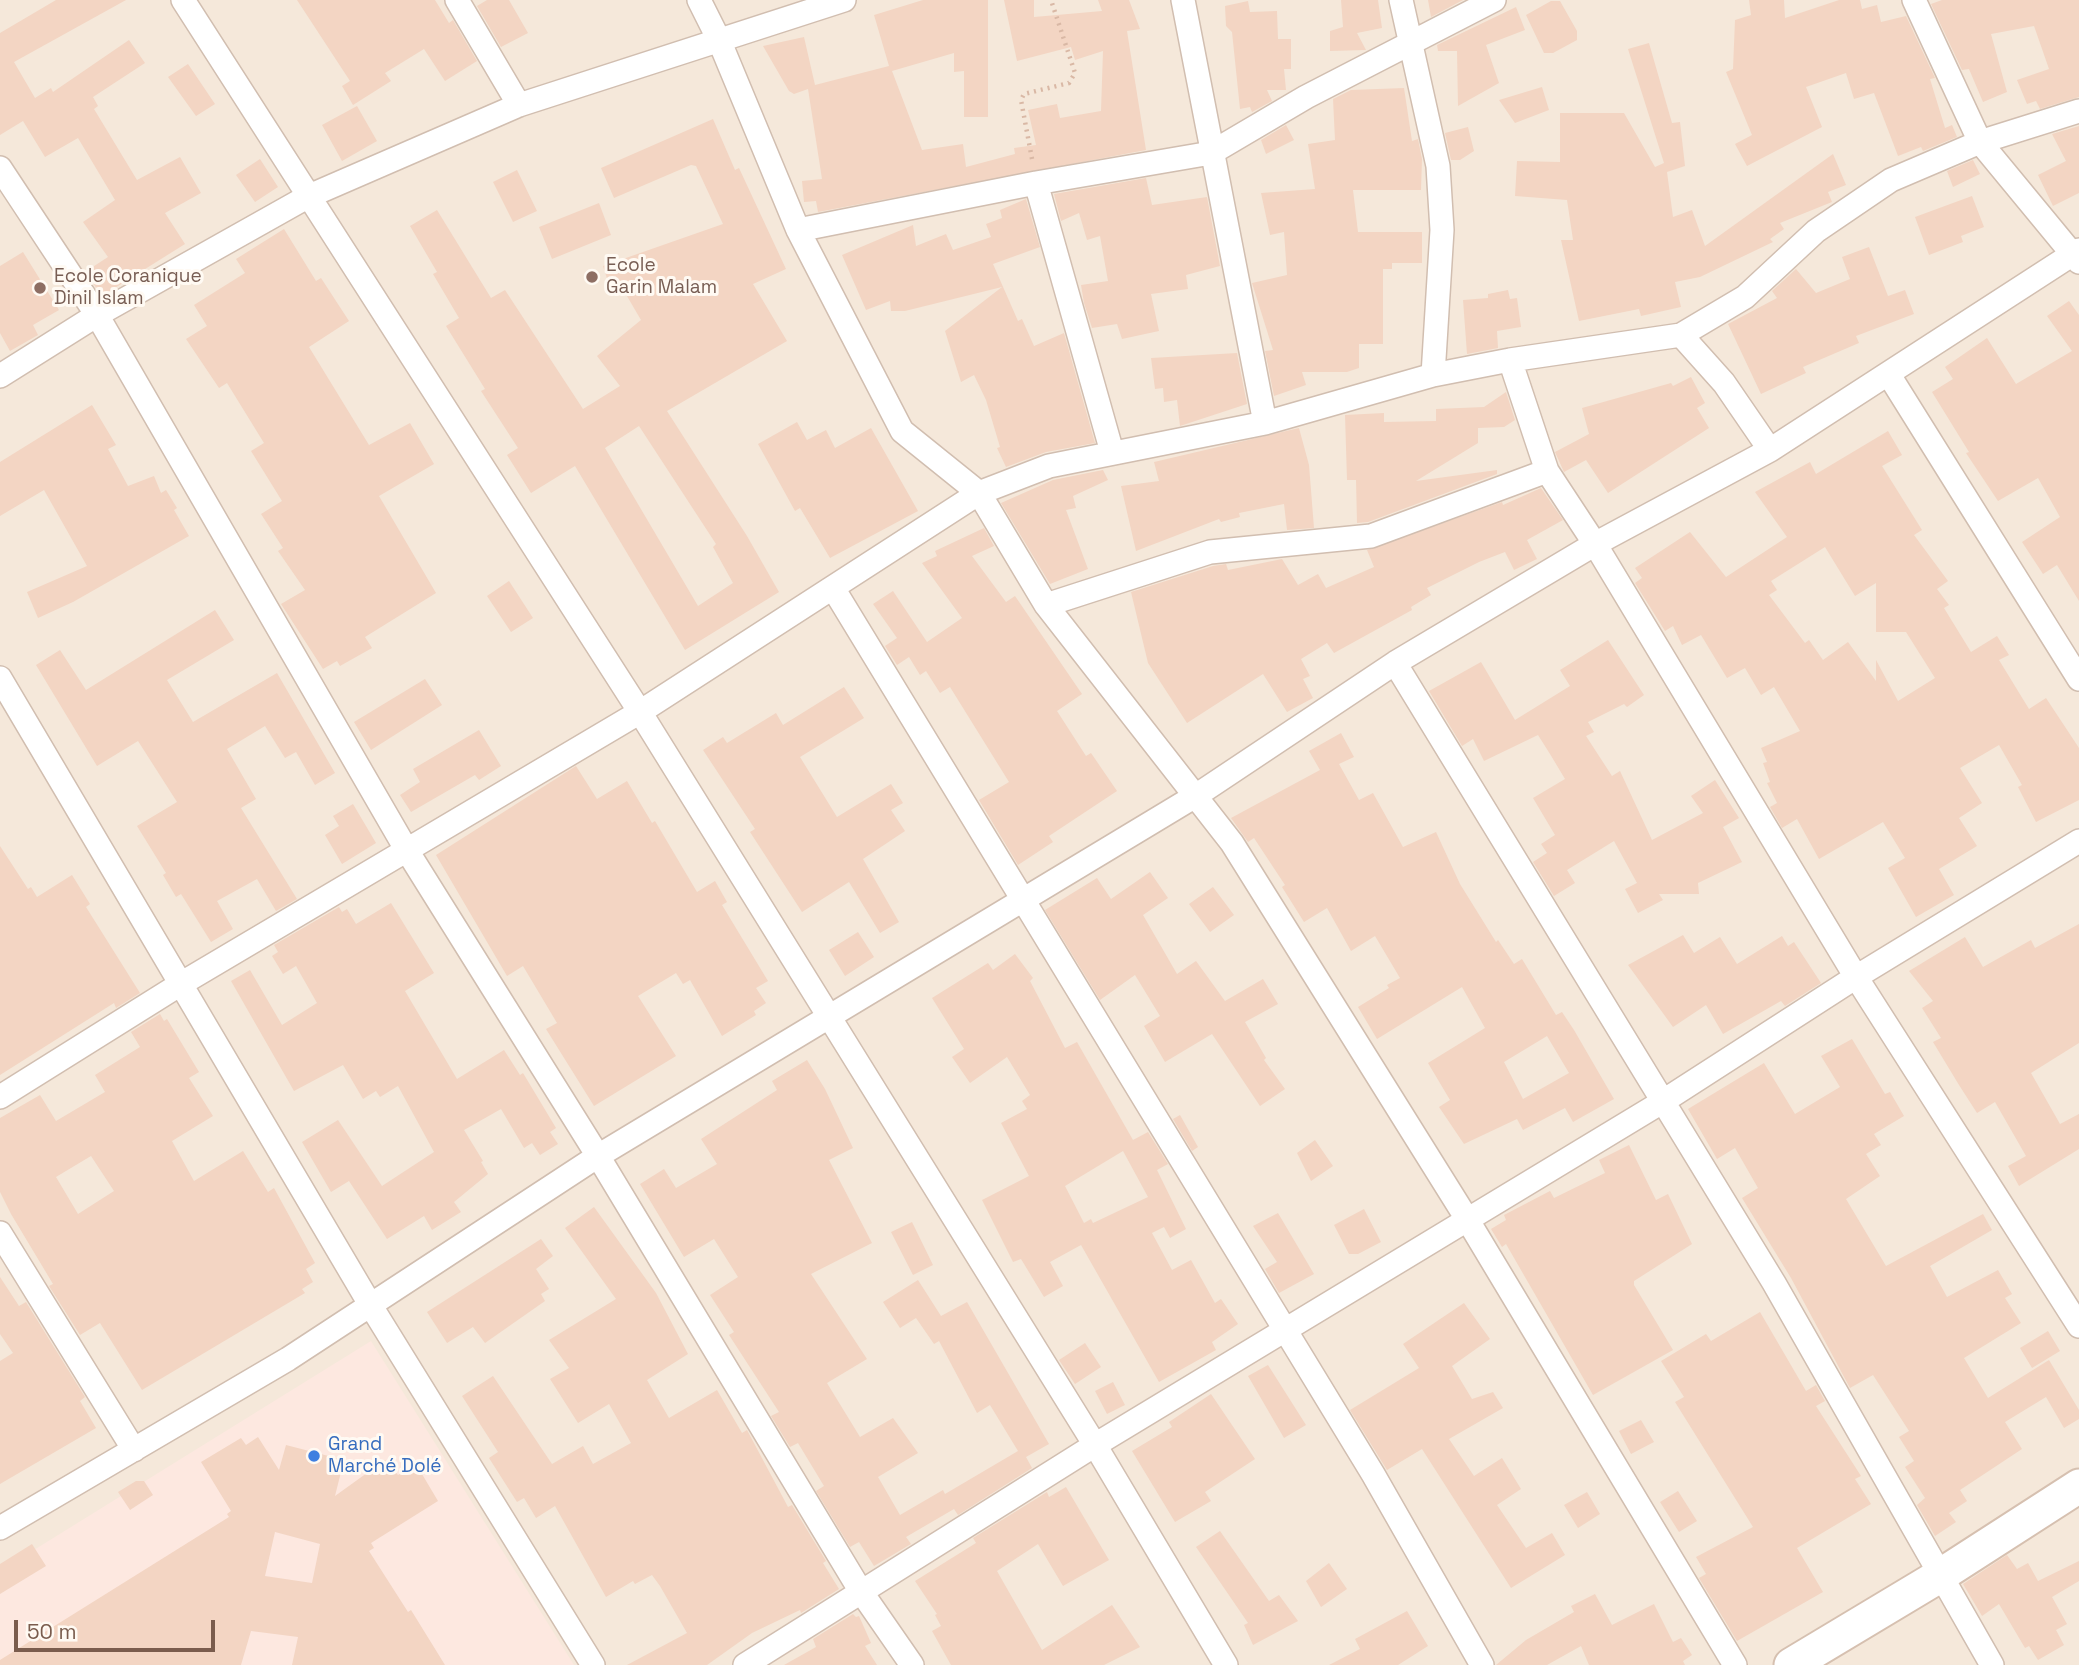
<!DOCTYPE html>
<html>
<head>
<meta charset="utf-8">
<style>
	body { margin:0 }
	#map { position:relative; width:2079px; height:1665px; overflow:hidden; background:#fdf6ec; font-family:"Space Grotesk",sans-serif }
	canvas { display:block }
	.scale { position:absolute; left:14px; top:1620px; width:201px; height:32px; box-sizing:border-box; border:4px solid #7a5c4d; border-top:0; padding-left:9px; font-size:21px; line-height:24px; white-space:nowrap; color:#7a5c4d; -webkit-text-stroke:5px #fffaf3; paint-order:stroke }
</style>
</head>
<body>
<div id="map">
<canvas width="2079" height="1665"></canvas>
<div class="scale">50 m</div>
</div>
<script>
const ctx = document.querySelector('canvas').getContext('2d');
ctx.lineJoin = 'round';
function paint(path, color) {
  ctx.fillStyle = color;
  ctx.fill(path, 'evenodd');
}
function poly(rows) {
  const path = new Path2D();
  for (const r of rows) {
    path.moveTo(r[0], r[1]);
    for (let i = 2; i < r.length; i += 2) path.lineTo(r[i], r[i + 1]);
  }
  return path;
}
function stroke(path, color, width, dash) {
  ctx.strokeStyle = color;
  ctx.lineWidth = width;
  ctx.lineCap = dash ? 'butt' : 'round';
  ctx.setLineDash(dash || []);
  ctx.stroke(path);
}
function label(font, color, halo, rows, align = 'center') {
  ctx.font = font + ' "Space Grotesk",sans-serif';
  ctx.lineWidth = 6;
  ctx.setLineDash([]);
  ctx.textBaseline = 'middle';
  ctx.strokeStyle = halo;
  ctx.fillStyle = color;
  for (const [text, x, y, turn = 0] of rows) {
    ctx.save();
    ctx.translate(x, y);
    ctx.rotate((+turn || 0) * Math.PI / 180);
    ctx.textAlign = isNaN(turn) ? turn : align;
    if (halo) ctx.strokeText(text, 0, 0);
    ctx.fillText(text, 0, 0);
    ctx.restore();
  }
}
paint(poly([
	[0,0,2079,0,2079,1665,0,1665]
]), '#f5e8da');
paint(poly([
	[371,1341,574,1665,0,1665,0,1571]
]), '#fde8e0');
paint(poly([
	[56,0,126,0,14,62,35,98,51,88,53,92,129,40,145,63,93,97,98,106,94,109,137,180,180,157,201,193,165,213,185,244,102,296,85,272,108,257,83,222,115,200,78,138,45,157,23,121,0,135,0,33],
	[297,0,435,0,449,23,453,20,477,61,445,81,424,49,385,73,391,81,353,105,342,86,350,81],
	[487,0,509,0,528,33,501,47,477,6],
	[923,0,988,0,988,117,964,117,964,71,954,72,954,53,892,71,922,150,963,144,966,167,1015,154,1014,148,1036,145,1028,110,1057,104,1060,118,1101,111,1103,51,1075,60,1071,47,1017,61,1004,0,1034,0,1034,17,1102,11,1098,0,1129,0,1140,29,1127,31,1146,150,818,212,816,201,804,202,802,181,822,179,808,89,794,94,789,91,763,46,804,37,815,85,889,66,874,15],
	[1341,0,1378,0,1382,28,1357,33,1366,50,1330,51,1330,31,1343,27],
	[1428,0,1463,0,1431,17],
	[1749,0,1784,0,1785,18,1839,0,1860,0,1862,9,1877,5,1881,22,1906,16,1935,78,1930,79,1945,128,1952,125,1957,137,1923,151,1921,147,1898,156,1874,93,1854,99,1846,73,1806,87,1822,127,1747,166,1735,144,1752,135,1726,72,1733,69,1735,20,1751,15],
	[1942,0,2079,0,2079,97,2040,109,2036,101,2027,104,2017,80,2049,69,2034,26,1991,34,2007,92,1983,102,1969,69,1962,70,1931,4],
	[1248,1,1250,12,1277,11,1278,39,1291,39,1291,69,1284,69,1286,90,1267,90,1272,101,1252,112,1250,107,1240,109,1232,32,1226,26,1225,6],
	[1551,1,1560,1,1577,31,1577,40,1553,53,1544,53,1526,15],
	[1516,7,1525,30,1486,45,1499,83,1458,106,1457,51,1438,51,1437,45],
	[1649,43,1672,123,1680,122,1685,166,1667,172,1673,217,1692,210,1705,246,1833,154,1846,185,1828,192,1832,202,1780,223,1784,229,1770,239,1773,242,1700,277,1675,282,1681,307,1641,316,1639,309,1579,321,1561,240,1573,240,1567,200,1515,196,1517,161,1560,162,1560,113,1624,113,1655,167,1664,163,1628,49],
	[188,64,215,104,196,116,168,77],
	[1542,87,1549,110,1515,123,1499,100],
	[1404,88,1412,141,1418,139,1422,159,1421,190,1353,190,1358,232,1422,232,1422,263,1392,263,1392,269,1383,269,1383,344,1359,344,1359,368,1347,372,1302,372,1306,385,1274,396,1265,351,1273,350,1252,283,1287,275,1284,232,1270,235,1261,193,1315,189,1308,144,1335,140,1333,99,1351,90],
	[357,106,377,141,342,161,322,125],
	[713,119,735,170,739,168,786,269,753,284,787,341,667,411,747,536,779,592,685,650,575,466,531,493,507,455,518,448,481,391,485,389,446,326,459,318,433,274,437,272,410,226,437,210,491,298,505,290,583,409,620,386,597,356,641,320,624,291,612,294,603,266,723,224,696,166,691,165,614,198,601,168],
	[639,426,716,544,713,547,733,583,698,606,605,448],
	[1286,125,1294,140,1266,154,1261,140],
	[2079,126,2079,193,2053,206,2038,175,2066,161,2052,134],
	[1468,127,1474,151,1460,160,1451,160,1445,133],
	[260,159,278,187,255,202,236,175],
	[1973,160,1980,174,1953,187,1947,171],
	[517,170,537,211,513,222,493,182],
	[1146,178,1152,205,1207,197,1220,266,1186,275,1188,289,1151,294,1159,331,1122,339,1117,324,1092,328,1084,303,1081,285,1108,281,1100,236,1087,240,1079,213,1061,221,1054,194],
	[1972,196,1984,227,1961,236,1963,242,1929,255,1915,217],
	[1026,199,1040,247,993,264,1018,321,1022,319,1034,346,1064,333,1095,443,1046,452,1006,467,997,448,1000,447,986,400,974,375,961,382,945,331,1002,287,905,311,891,311,890,301,866,310,842,255,913,225,916,246,946,234,953,250,991,237,986,224,1002,218,1000,210],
	[599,203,611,235,552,259,539,227],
	[284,229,316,281,321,278,349,321,309,347,369,445,410,423,434,464,379,496,436,593,365,637,372,648,340,666,337,661,323,669,281,604,305,590,278,551,283,548,261,514,282,501,251,451,264,443,227,383,219,388,186,339,207,326,194,305,245,273,236,259],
	[1869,247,1888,296,1905,290,1914,314,1856,336,1859,343,1803,367,1806,373,1761,394,1728,324,1777,298,1772,291,1796,269,1816,293,1850,279,1842,257],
	[23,252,59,310,33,325,38,335,10,351,0,333,0,266],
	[1508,290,1510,299,1517,298,1521,327,1497,331,1498,348,1467,354,1463,300,1488,298,1488,294],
	[2069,301,2079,315,2079,601,2057,565,2043,574,2022,542,2060,517,2038,478,1998,501,1966,453,1969,452,1932,392,1953,379,1945,367,1987,338,2016,384,2072,351,2047,316],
	[1237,353,1247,404,1180,426,1177,400,1164,402,1163,388,1155,389,1151,358],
	[1691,377,1705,403,1697,408,1709,428,1608,493,1586,460,1564,472,1555,452,1589,434,1582,408,1671,383,1673,386],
	[1506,392,1515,420,1504,427,1478,428,1478,443,1416,481,1497,470,1497,474,1368,522,1357,523,1356,480,1347,480,1345,415,1384,413,1384,422,1436,421,1436,409,1484,407],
	[92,405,116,445,108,449,128,486,154,476,161,493,166,490,177,508,174,510,189,536,73,602,38,618,27,592,87,566,44,490,0,516,0,462],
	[797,422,807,440,826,430,835,448,871,428,918,511,830,558,800,508,795,511,758,444],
	[1299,428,1309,465,1314,528,1287,530,1284,504,1239,513,1240,517,1221,522,1219,519,1136,551,1121,486,1159,481,1154,462],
	[1888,431,1902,455,1882,466,1922,530,1914,535,1948,581,1937,589,1949,605,1944,608,1971,652,1997,636,2009,655,1999,660,2029,709,2046,698,2079,748,2079,800,2036,822,2018,787,2022,785,1999,745,1960,768,1982,803,1959,818,1977,846,1939,869,1954,895,1916,917,1888,868,1905,858,1883,822,1819,859,1797,819,1782,828,1770,807,1777,803,1767,783,1770,782,1763,763,1767,762,1761,748,1800,731,1774,687,1761,695,1745,668,1727,678,1701,635,1682,645,1673,626,1665,631,1635,583,1642,578,1635,568,1690,532,1726,577,1787,537,1755,492,1810,462,1816,474],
	[1825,547,1855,596,1876,583,1876,632,1906,632,1935,678,1898,701,1876,660,1876,681,1848,642,1823,660,1809,640,1805,643,1769,595,1777,590,1771,581],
	[1103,470,1108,480,1073,496,1076,508,1066,510,1088,569,1050,584,1001,503,1053,480],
	[1541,488,1563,520,1527,540,1537,559,1514,570,1505,552,1479,562,1427,588,1431,595,1411,607,1412,610,1334,653,1327,643,1301,659,1310,676,1303,679,1313,698,1287,712,1263,674,1187,723,1148,663,1131,592,1213,566,1226,564,1228,570,1282,559,1298,585,1318,574,1326,588,1374,567,1367,550,1502,502,1503,505],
	[984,528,994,546,972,556,1006,602,1015,596,1082,694,1057,711,1086,756,1091,753,1117,791,1049,836,1053,842,1018,865,979,800,1009,782,950,687,940,693,926,671,920,675,909,657,897,665,885,646,897,638,873,604,893,591,927,642,962,618,922,563,937,556,935,551],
	[509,581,533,618,511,632,487,596],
	[215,610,234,640,167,680,193,722,277,673,335,773,315,785,296,752,285,758,265,726,227,749,256,799,241,808,297,899,276,911,257,879,217,901,233,929,211,942,181,894,176,897,163,875,166,873,137,826,177,802,138,741,97,766,36,665,60,650,86,690],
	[1608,640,1644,695,1627,707,1624,704,1588,722,1594,732,1586,736,1612,776,1620,771,1652,840,1703,813,1691,796,1715,780,1739,818,1723,827,1742,862,1698,883,1699,894,1659,894,1663,900,1638,913,1625,889,1637,883,1614,841,1567,870,1575,883,1554,896,1533,862,1547,853,1541,844,1555,835,1533,798,1565,779,1550,754,1538,735,1484,761,1473,739,1462,746,1429,691,1481,662,1515,720,1570,686,1560,670],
	[425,679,442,705,371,750,354,722],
	[844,687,864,718,800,757,837,817,891,784,903,803,891,810,905,831,863,859,899,922,880,933,849,882,802,912,750,832,755,829,703,750,723,737,727,743,776,713,783,725],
	[479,730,501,766,479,780,475,775,411,812,400,795,420,782,413,769],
	[1341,733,1354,757,1339,764,1359,800,1373,793,1403,847,1436,832,1460,884,1496,942,1498,940,1514,964,1522,959,1556,1015,1562,1012,1574,1030,1614,1099,1573,1122,1565,1108,1523,1130,1517,1119,1464,1144,1439,1107,1450,1100,1428,1063,1485,1028,1462,987,1377,1039,1358,1007,1389,988,1387,985,1400,978,1375,936,1351,951,1327,908,1304,922,1282,887,1285,885,1254,838,1248,842,1231,818,1320,770,1309,751],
	[1547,1036,1569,1073,1523,1099,1504,1062],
	[576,766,597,799,627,781,652,823,655,821,697,892,715,881,727,902,722,905,768,981,756,988,766,1003,754,1011,756,1015,722,1036,690,980,683,984,676,973,638,996,676,1056,594,1106,546,1029,557,1023,523,966,507,976,436,855],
	[353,804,376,843,342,864,325,835,339,826,333,816],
	[0,846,28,889,31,887,37,897,72,875,90,904,86,907,140,993,116,1008,114,1003,0,1075],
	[1150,872,1168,898,1143,915,1177,974,1196,961,1225,1001,1263,979,1278,1004,1245,1022,1266,1058,1264,1060,1285,1089,1260,1106,1212,1034,1165,1062,1144,1026,1160,1016,1135,975,1100,1000,1045,910,1097,878,1111,899],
	[1213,887,1234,915,1210,932,1189,904],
	[391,903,434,973,405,991,457,1079,504,1050,520,1075,523,1073,556,1128,550,1132,558,1144,540,1155,532,1143,524,1148,501,1109,464,1130,483,1161,481,1162,488,1174,454,1202,461,1212,432,1230,424,1216,387,1239,349,1181,331,1192,302,1142,338,1120,382,1186,434,1152,398,1086,380,1097,376,1091,363,1099,343,1065,294,1091,231,981,250,970,282,1025,317,1003,296,966,283,974,272,956,278,952,274,945,339,907,342,912,347,909,356,924],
	[2079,924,2079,1043,2031,1073,2060,1124,2079,1114,2079,1149,2019,1186,2008,1166,2026,1156,1995,1102,1977,1113,1959,1085,1933,1042,1941,1038,1922,1008,1933,1001,1909,971,1965,937,1983,967,2031,940,2035,948],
	[858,932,874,957,845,976,829,950],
	[1683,935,1694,953,1720,937,1737,964,1782,936,1788,946,1794,942,1821,983,1785,1006,1781,1001,1723,1034,1706,1005,1673,1027,1628,965],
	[1015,954,1033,978,1030,981,1065,1048,1077,1042,1133,1140,1148,1132,1168,1164,1157,1170,1186,1229,1170,1238,1164,1227,1152,1233,1172,1270,1191,1260,1215,1303,1221,1299,1238,1324,1212,1342,1216,1350,1159,1382,1081,1245,1050,1262,1063,1286,1044,1297,1021,1259,1013,1262,982,1200,1029,1176,1001,1123,1027,1109,1022,1101,1030,1095,1007,1057,970,1083,952,1057,964,1049,932,998,988,963,993,970],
	[1123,1151,1148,1197,1093,1223,1091,1219,1084,1223,1065,1186],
	[160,1014,164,1021,167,1019,199,1072,189,1078,213,1116,172,1141,194,1181,243,1151,268,1192,274,1188,315,1263,306,1269,313,1282,302,1289,305,1293,142,1390,100,1323,80,1335,49,1286,53,1284,11,1214,0,1192,0,1118,40,1095,56,1121,105,1092,95,1075,140,1047,131,1032],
	[91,1156,114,1191,78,1214,56,1177],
	[1852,1039,1885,1094,1890,1092,1904,1116,1874,1134,1881,1145,1866,1154,1880,1176,1846,1199,1886,1266,1983,1214,1992,1230,1930,1266,1947,1297,1998,1270,2012,1294,2005,1298,2021,1323,1964,1358,1988,1398,2049,1360,2079,1410,2079,1419,2064,1428,2046,1397,2005,1422,2022,1449,1960,1490,1967,1501,1949,1513,1956,1522,1935,1536,1917,1505,1925,1498,1905,1467,1914,1461,1899,1437,1909,1431,1873,1375,1850,1388,1791,1278,1742,1198,1758,1188,1735,1148,1717,1159,1688,1109,1764,1063,1795,1114,1840,1087,1821,1056],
	[807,1060,825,1089,853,1148,829,1160,872,1243,811,1274,867,1359,827,1383,860,1437,893,1418,918,1453,878,1477,900,1515,943,1490,945,1494,1018,1451,990,1405,977,1413,939,1341,934,1344,916,1318,900,1328,883,1302,918,1280,941,1316,967,1302,1049,1444,1026,1457,1032,1468,958,1515,954,1509,906,1537,911,1544,874,1566,859,1542,850,1547,816,1491,824,1486,798,1443,790,1447,771,1416,779,1412,729,1335,734,1332,710,1295,738,1277,714,1239,684,1257,640,1184,664,1169,676,1188,717,1164,701,1139,777,1090,772,1081],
	[1180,1115,1198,1147,1192,1151,1173,1119],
	[1315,1140,1333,1166,1311,1181,1297,1153],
	[1629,1145,1656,1200,1668,1194,1692,1244,1634,1281,1634,1285,1673,1350,1593,1395,1506,1244,1502,1247,1491,1229,1506,1220,1504,1215,1550,1191,1554,1198,1605,1173,1599,1160],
	[594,1207,656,1293,688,1354,647,1380,669,1418,717,1390,742,1433,747,1430,788,1507,792,1505,826,1561,823,1563,839,1589,801,1613,800,1610,752,1633,707,1665,627,1665,687,1633,660,1586,652,1575,635,1584,633,1581,606,1597,555,1506,536,1518,524,1498,517,1502,489,1458,498,1452,462,1396,493,1376,552,1464,583,1446,593,1464,631,1443,609,1404,578,1423,550,1379,569,1368,549,1340,616,1299,565,1228],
	[1364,1209,1381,1242,1358,1254,1349,1254,1334,1225],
	[1278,1213,1314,1274,1279,1293,1265,1269,1277,1262,1253,1226],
	[912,1222,933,1265,913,1275,891,1232],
	[541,1239,553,1256,536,1269,549,1289,541,1294,545,1301,485,1343,473,1327,447,1343,427,1312],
	[0,1277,19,1306,26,1302,85,1397,80,1401,96,1428,0,1484,0,1361,13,1353,0,1334],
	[1464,1303,1490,1339,1452,1366,1472,1399,1493,1392,1503,1408,1449,1439,1474,1476,1502,1458,1521,1489,1497,1505,1526,1548,1552,1533,1565,1555,1511,1588,1422,1449,1387,1470,1350,1410,1419,1368,1403,1344],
	[1760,1312,1806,1391,1816,1385,1825,1401,1816,1406,1861,1476,1855,1479,1871,1504,1797,1548,1823,1592,1737,1641,1699,1578,1706,1574,1696,1557,1753,1527,1675,1402,1684,1397,1661,1361,1706,1334,1711,1341],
	[2048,1331,2060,1351,2032,1368,2020,1348],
	[1085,1343,1101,1367,1075,1384,1059,1360],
	[1268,1365,1306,1425,1284,1438,1248,1376],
	[1113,1382,1125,1405,1107,1414,1095,1391],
	[1211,1394,1255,1459,1205,1492,1211,1501,1175,1522,1132,1451,1172,1427,1169,1422],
	[1641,1420,1654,1442,1631,1454,1619,1431],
	[258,1437,279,1470,286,1445,344,1460,335,1496,385,1460,398,1475,416,1464,438,1501,371,1543,374,1548,369,1551,408,1612,411,1610,445,1665,292,1665,298,1637,251,1631,241,1665,0,1665,0,1660,229,1517,227,1514,231,1511,201,1462,241,1438,246,1445],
	[275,1532,320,1544,312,1583,265,1576],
	[136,1481,144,1481,153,1495,130,1510,118,1492],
	[1066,1487,1109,1560,1063,1586,1038,1544,997,1571,1042,1650,1112,1605,1140,1647,1104,1665,951,1665,932,1631,941,1626,935,1615,937,1614,915,1581,976,1543,973,1538,1047,1492,1049,1497],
	[1678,1491,1697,1521,1679,1532,1660,1502],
	[1587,1492,1600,1514,1578,1528,1564,1505],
	[1220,1531,1269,1601,1279,1595,1298,1621,1253,1645,1244,1625,1248,1623,1196,1547],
	[32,1544,46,1566,0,1594,0,1564],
	[2007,1555,2017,1569,2028,1563,2038,1581,2079,1561,2079,1581,2052,1597,2067,1624,2056,1630,2064,1645,2038,1660,2029,1646,2025,1648,1999,1604,1982,1616,1963,1584],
	[1329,1563,1347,1589,1321,1607,1306,1581],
	[1595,1594,1612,1625,1654,1604,1673,1642,1681,1638,1692,1655,1683,1661,1685,1665,1589,1665,1581,1646,1547,1665,1496,1665,1526,1640,1574,1612,1571,1606],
	[1407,1611,1428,1646,1398,1665,1329,1665,1360,1649,1355,1639],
	[853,1614,856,1617,859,1616,871,1643,865,1646,877,1665,784,1665,816,1647,813,1639]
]), '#f3d5c3');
const street = poly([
	[183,0,640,712,1095,1445,1226,1665],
	[457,0,519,105],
	[699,0,719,40,798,230,902,431,979,493,1049,466,1265,423,1433,375,1510,360,1681,335,1724,383,1770,450],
	[1183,0,1265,423],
	[1401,0,1438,166,1442,230,1433,375],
	[1914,0,1980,142,2079,262],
	[0,168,97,315,406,849,598,1156,860,1590,912,1665],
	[1036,183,1112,452],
	[798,230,1036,183,1211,153,1306,97,1494,0],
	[1681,335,1745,297,1816,231,1891,180,1980,142,2079,111],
	[1510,360,1547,471,1595,544,1856,977,2079,1326],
	[1889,375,2079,679],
	[0,376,97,315,307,197,519,105,844,0],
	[833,588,1373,1474,1482,1665],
	[1046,605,1210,552,1371,536,1547,471],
	[1395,663,1774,1283,1992,1665],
	[0,678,371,1306,593,1665],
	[0,1097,179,985,640,712,979,493,1046,605,1232,843,1467,1219,1735,1665],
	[0,1233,134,1450],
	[0,1528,288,1359,598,1156,1197,795,1395,663,1595,544,1770,450,2079,250],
	[745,1665,1095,1445,1662,1102,1856,977,2079,841]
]);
const secondary = poly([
	[1791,1665,1941,1575,2079,1486]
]);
stroke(street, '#d1beb0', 26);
stroke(secondary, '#d6c0b0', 37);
stroke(poly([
	[1032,159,1021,100,1024,94,1069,83,1075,73,1051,0]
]), '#d9b8a5', 4.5, [2, 5]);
stroke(street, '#fff', 23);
stroke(secondary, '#fff', 33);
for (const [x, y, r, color] of [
	[592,277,7,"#8d6e63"],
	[40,288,7,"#8d6e63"],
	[314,1456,7,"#3f7fe0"]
]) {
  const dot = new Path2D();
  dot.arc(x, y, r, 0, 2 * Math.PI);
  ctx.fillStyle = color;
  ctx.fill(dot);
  stroke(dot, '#fffaf3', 2.5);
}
label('19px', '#785e54', '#fffaf3', [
	["Ecole",606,266],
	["Garin Malam",606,288],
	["Ecole Coranique",54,277],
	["Dinil Islam",54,299]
], 'left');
label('19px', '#366cbe', '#fffaf3', [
	["Grand",328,1445],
	["Marché Dolé",328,1467]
], 'left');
</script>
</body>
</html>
